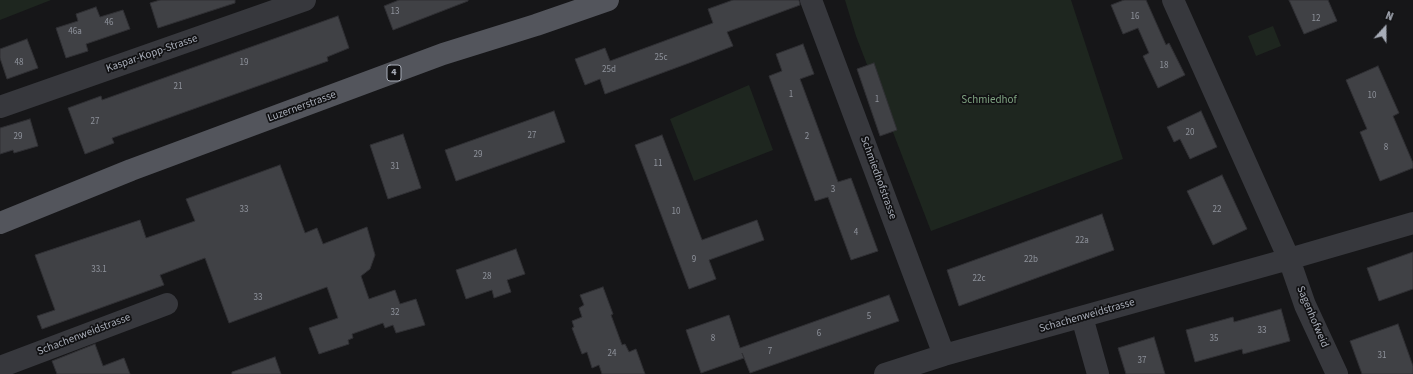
<!DOCTYPE html>
<html>
<head>
<meta charset="utf-8">
<style>
	body { margin:0 }
	#map { position:relative; width:1413px; height:374px; overflow:hidden; background:#161618; font-family:"Source Sans 3",sans-serif }
	canvas { display:block }
	.north { position:absolute; left:1365px; top:8px; width:40px; height:40px; -webkit-text-stroke:3px #111113; paint-order:stroke; rotate:21deg; font-size:11px; font-weight:700; line-height:16px; text-align:center; color:#a8adb8 }
	.north::after { content:''; display:block; margin:auto; width:14px; height:18px; background:#a8adb8; clip-path:polygon(50% 0,100% 100%,50% 72%,0 100%) }
</style>
</head>
<body>
<div id="map">
<canvas width="1413" height="374"></canvas>
<div class="north">N</div>
</div>
<script>
const ctx = document.querySelector('canvas').getContext('2d');
ctx.lineJoin = 'round';
function paint(path, color) {
  ctx.fillStyle = color;
  ctx.fill(path, 'evenodd');
}
function poly(rows) {
  const path = new Path2D();
  for (const r of rows) {
    path.moveTo(r[0], r[1]);
    for (let i = 2; i < r.length; i += 2) path.lineTo(r[i], r[i + 1]);
  }
  return path;
}
function stroke(path, color, width, dash) {
  ctx.strokeStyle = color;
  ctx.lineWidth = width;
  ctx.lineCap = dash ? 'butt' : 'round';
  ctx.setLineDash(dash || []);
  ctx.stroke(path);
}
function label(font, color, halo, rows, align = 'center') {
  ctx.font = font + ' "Source Sans 3",sans-serif';
  ctx.lineWidth = 3.5;
  ctx.setLineDash([]);
  ctx.textBaseline = 'middle';
  ctx.strokeStyle = halo;
  ctx.fillStyle = color;
  for (const [text, x, y, turn = 0] of rows) {
    ctx.save();
    ctx.translate(x, y);
    ctx.rotate((+turn || 0) * Math.PI / 180);
    ctx.textAlign = isNaN(turn) ? turn : align;
    if (halo) ctx.strokeText(text, 0, 0);
    ctx.fillText(text, 0, 0);
    ctx.restore();
  }
}
paint(poly([
	[0,0,51,0,0,20],
	[845,0,1071,0,1123,159,931,231,856,36],
	[1273,26,1281,46,1256,56,1248,36],
	[749,85,773,150,694,181,670,119]
]), '#1e261f');
const building = poly([
	[160,0,235,0,235,3,158,28,150,3,160,0],
	[399,0,468,0,468,1,393,30,384,6,399,0],
	[733,0,799,0,800,5,727,32,733,46,689,63,605,94,600,79,585,85,575,59,605,48,610,61,713,23,708,9,733,0],
	[1124,0,1146,0,1166,45,1169,43,1185,75,1158,88,1143,56,1149,53,1138,28,1123,34,1111,5,1124,0],
	[1289,0,1328,0,1337,21,1304,34,1289,0],
	[96,7,100,17,123,10,130,29,86,44,88,51,66,58,56,28,78,21,76,14,96,7],
	[338,16,349,48,327,57,328,61,112,138,114,143,85,154,68,108,101,96,102,100,338,16],
	[27,39,38,68,7,79,0,58,0,49,27,39],
	[803,44,814,74,800,79,838,182,851,178,878,251,851,260,828,197,815,201,769,76,782,71,776,54,803,44],
	[874,63,897,130,880,136,857,69,874,63],
	[1378,66,1399,113,1393,116,1413,163,1413,168,1380,181,1360,132,1367,129,1346,80,1378,66],
	[554,111,565,142,456,181,445,150,554,111],
	[1201,111,1217,147,1190,159,1180,139,1174,142,1167,127,1201,111],
	[30,119,38,146,14,153,13,150,0,154,0,128,30,119],
	[403,134,421,188,388,199,370,145,403,134],
	[662,135,702,240,757,220,764,240,709,260,716,279,689,289,635,145,662,135],
	[280,165,305,233,317,228,323,244,367,227,375,255,370,269,361,276,369,299,395,290,400,304,416,299,425,325,396,333,393,325,385,328,383,323,352,334,353,338,348,340,349,344,319,354,309,328,338,318,327,287,229,323,205,258,160,275,164,285,42,329,37,316,55,310,35,255,140,220,146,238,195,221,186,199,280,165],
	[1222,175,1247,229,1213,245,1187,191,1222,175],
	[1102,214,1114,250,959,306,947,270,1102,214],
	[516,249,525,274,507,280,511,292,494,298,492,290,466,299,456,270,516,249],
	[1413,252,1413,289,1379,301,1367,268,1413,252],
	[603,287,613,314,611,315,622,345,625,344,629,352,636,349,645,374,602,374,599,365,592,368,587,352,582,354,572,328,574,327,572,321,582,317,579,308,584,305,580,295,603,287],
	[889,295,899,321,750,373,742,353,744,358,701,373,686,330,729,315,740,348,889,295],
	[1281,309,1290,341,1243,354,1242,349,1195,362,1186,330,1233,317,1234,322,1281,309],
	[1398,324,1413,366,1413,374,1362,374,1350,341,1398,324],
	[1154,337,1165,374,1126,374,1118,348,1154,337],
	[95,344,103,366,124,358,130,374,57,374,52,361,95,344],
	[275,357,281,374,232,374,232,372,275,357]
]);
paint(building, '#404145');
stroke(building, '#303034', 1);
stroke(poly([
	[811,0,944,355],
	[1173,0,1289,259,1305,305,1337,374],
	[0,107,305,0],
	[1082,317,1098,374],
	[0,367,167,304],
	[885,374,944,355,1289,259,1413,223]
]), '#37383d', 22);
stroke(poly([
	[0,223,131,170,443,54,536,25,608,0]
]), '#53555c', 22);
label('9px', '#8e929b', null, [
	["13",395,12],
	["16",1135,17],
	["12",1316,19],
	["46",109,23],
	["46a",75,32],
	["25c",661,58],
	["48",19,63],
	["19",244,63],
	["18",1164,66],
	["25d",609,70],
	["21",178,87],
	["1",791,95],
	["10",1372,96],
	["1",877,100],
	["27",95,122],
	["20",1190,133],
	["27",532,136],
	["29",18,137],
	["2",807,137],
	["8",1386,148],
	["29",478,155],
	["11",658,164],
	["31",395,167],
	["3",833,190],
	["33",244,210],
	["22",1217,210],
	["10",676,212],
	["4",856,233],
	["22a",1082,241],
	["9",694,260],
	["22b",1031,260],
	["33.1",99,270],
	["28",487,277],
	["22c",979,279],
	["33",258,298],
	["32",395,313],
	["5",869,317],
	["33",1262,331],
	["6",819,334],
	["8",713,339],
	["35",1214,339],
	["7",770,352],
	["24",612,354],
	["31",1382,356],
	["37",1142,361]
]);
for (const [x, y, w] of [
	[394,73,14]
]) {
  const box = new Path2D();
  box.roundRect(x - w / 2, y - 8, w, 16, 3);
  ctx.fillStyle = '#111113';
  ctx.fill(box);
  stroke(box, '#a8adb8', 1);
}
label('bold 10px', '#a8adb8', null, [
	["4",394,73]
]);
label('11px', '#a8adb8', '#111113', [
	["Kaspar-Kopp-Strasse",152,54,-19],
	["Luzernerstrasse",302,107,-20],
	["Schmiedhofstrasse",878,178,70],
	["Schachenweidstrasse",1087,316,-16],
	["Sagenhofweid",1312,317,67],
	["Schachenweidstrasse",84,335,-21]
]);
label('11px', '#7fa381', '#111113', [
	["Schmiedhof",989,101]
]);
</script>
</body>
</html>
